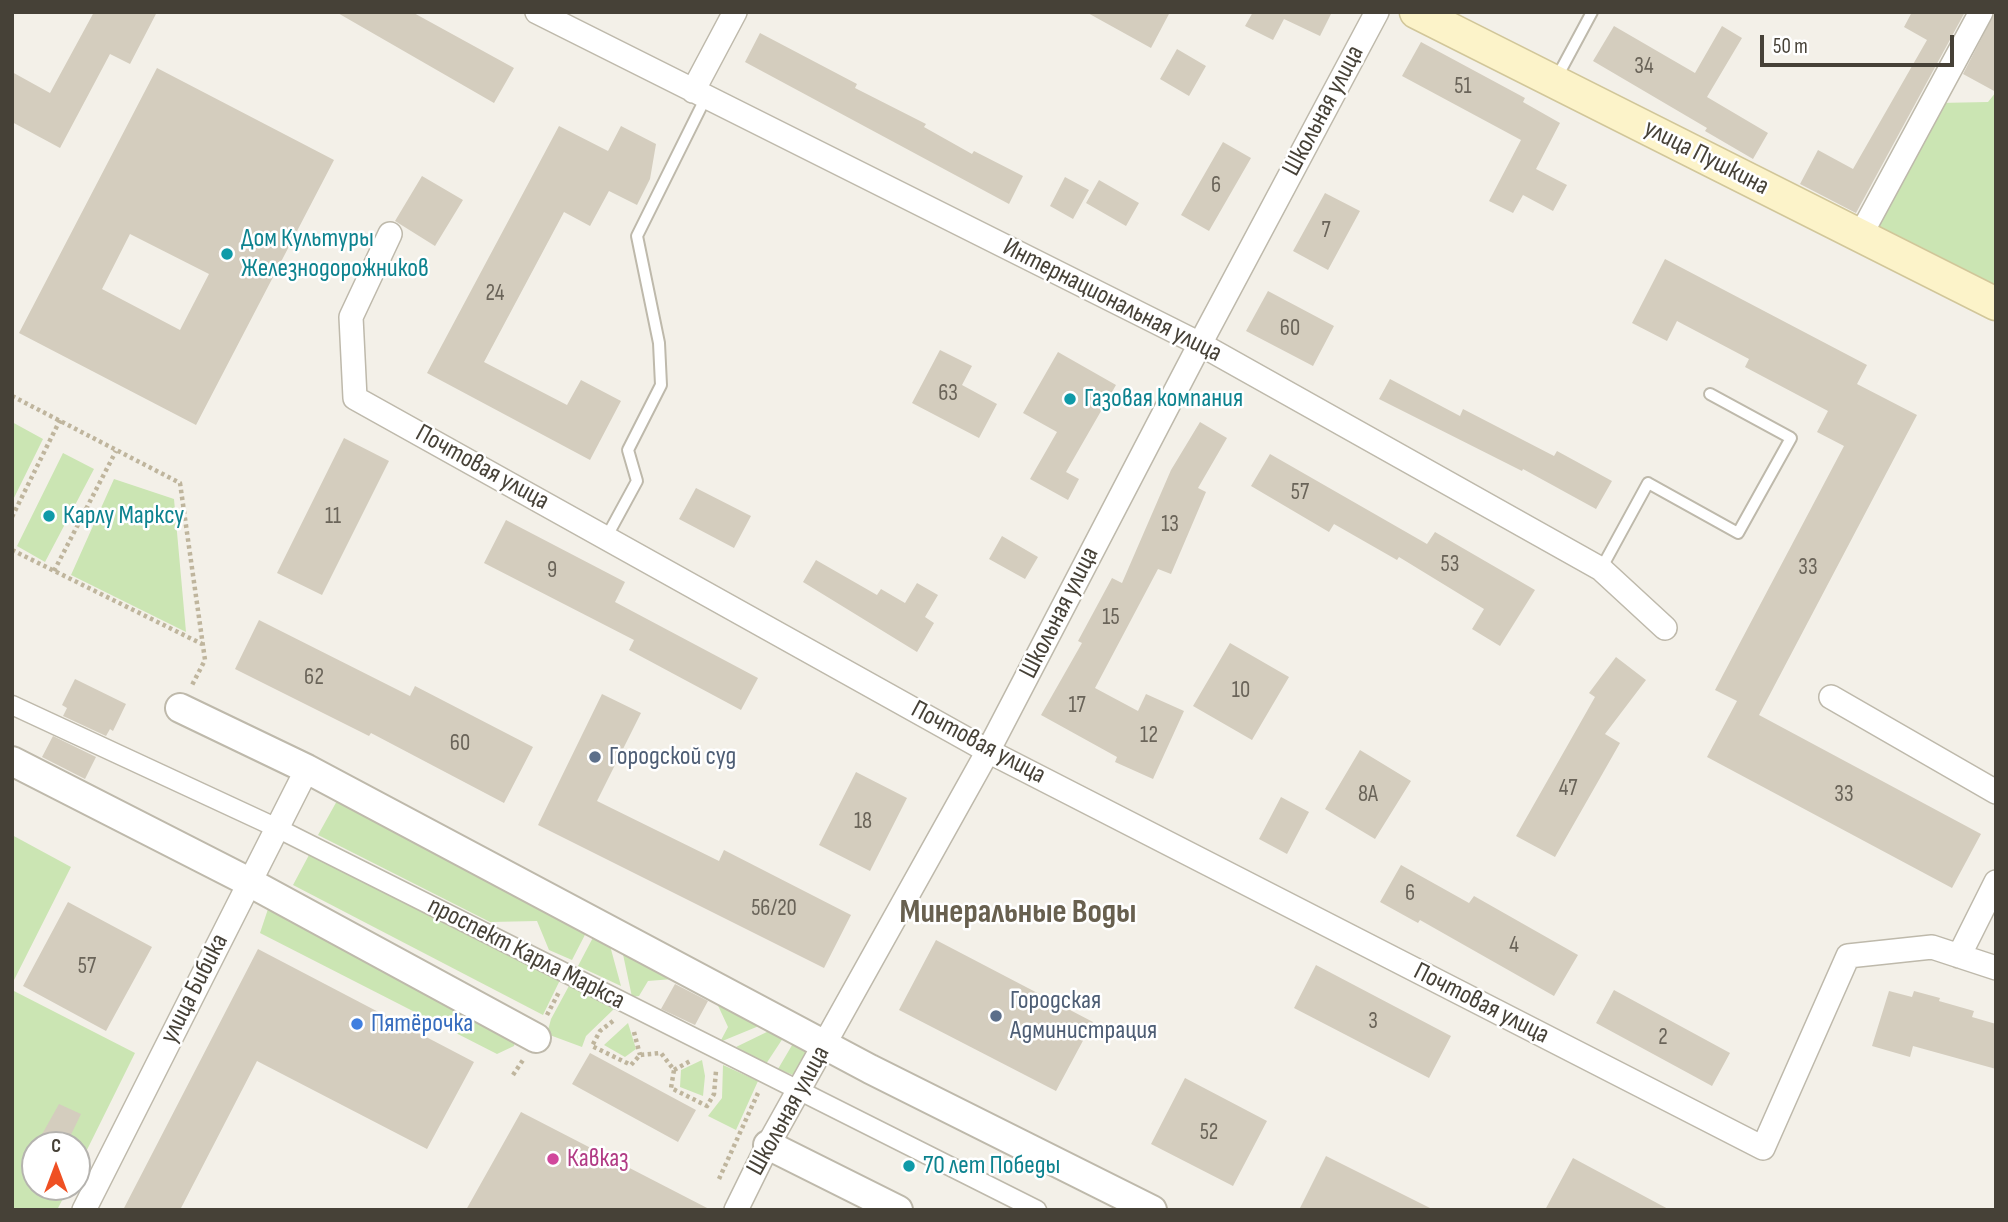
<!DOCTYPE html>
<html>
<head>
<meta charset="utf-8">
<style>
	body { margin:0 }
	#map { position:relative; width:2008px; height:1222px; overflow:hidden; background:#f3f0e8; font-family:"Sofia Sans Condensed",sans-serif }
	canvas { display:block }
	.frame { position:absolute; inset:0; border:14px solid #464137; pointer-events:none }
	.north { position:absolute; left:21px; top:1131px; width:70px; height:70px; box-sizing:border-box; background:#fff; border:2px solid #b5b3af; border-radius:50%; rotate:0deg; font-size:19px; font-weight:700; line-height:28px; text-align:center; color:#464137 }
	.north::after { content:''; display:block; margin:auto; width:24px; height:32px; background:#ef5023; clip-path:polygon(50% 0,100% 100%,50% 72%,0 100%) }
	.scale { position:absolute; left:1760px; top:35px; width:194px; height:32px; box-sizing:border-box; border:4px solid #464137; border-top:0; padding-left:9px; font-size:21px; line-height:24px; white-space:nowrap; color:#464137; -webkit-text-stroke:5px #fff; paint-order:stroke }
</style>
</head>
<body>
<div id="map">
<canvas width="2008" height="1222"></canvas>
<div class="frame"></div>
<div class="north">С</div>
<div class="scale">50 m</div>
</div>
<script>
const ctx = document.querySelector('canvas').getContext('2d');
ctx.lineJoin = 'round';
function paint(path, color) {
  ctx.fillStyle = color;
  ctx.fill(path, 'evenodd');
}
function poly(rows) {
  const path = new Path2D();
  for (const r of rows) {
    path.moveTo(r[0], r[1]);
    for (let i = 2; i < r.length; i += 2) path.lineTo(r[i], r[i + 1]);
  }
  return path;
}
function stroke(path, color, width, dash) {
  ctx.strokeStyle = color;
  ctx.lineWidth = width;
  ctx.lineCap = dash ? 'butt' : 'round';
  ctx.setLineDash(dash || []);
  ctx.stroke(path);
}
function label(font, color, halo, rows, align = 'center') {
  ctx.font = font + ' "Sofia Sans Condensed",sans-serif';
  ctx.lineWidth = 5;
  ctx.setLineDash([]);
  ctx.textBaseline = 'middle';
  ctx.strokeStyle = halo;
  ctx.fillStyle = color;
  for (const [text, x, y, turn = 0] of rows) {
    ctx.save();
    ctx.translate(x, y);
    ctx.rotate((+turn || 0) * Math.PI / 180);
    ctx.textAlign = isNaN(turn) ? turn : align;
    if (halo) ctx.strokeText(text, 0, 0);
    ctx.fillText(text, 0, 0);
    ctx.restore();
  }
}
paint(poly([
	[1996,92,1996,297,1866,233,1938,103,1988,102],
	[12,422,43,439,12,502],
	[63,453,94,469,45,562,17,546],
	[114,479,174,499,186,632,71,575],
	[338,799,589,927,572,960,549,950,537,921,490,922,318,835],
	[12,835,71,867,12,984],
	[309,855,560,980,543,1015,293,885],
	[270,903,516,1037,514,1046,497,1054,260,933],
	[598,928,606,931,621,986,578,966],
	[620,940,673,979,648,981,639,996,632,997],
	[570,984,615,1008,586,1036,582,1047,547,1034,551,1019],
	[12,990,135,1053,77,1170,77,1145,35,1145,35,1187,69,1187,57,1210,12,1210],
	[714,997,771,1021,720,1042,728,1027],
	[628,1023,636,1049,625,1057,604,1045],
	[773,1029,787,1032,766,1064,736,1047],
	[798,1035,805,1043,806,1056,798,1077,778,1069],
	[702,1060,705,1076,703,1096,680,1087,681,1070],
	[723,1065,758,1081,736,1130,708,1116,722,1098]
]), '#cbe5b3');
paint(poly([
	[94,12,157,12,130,64,110,54,60,148,12,122,12,72,50,93],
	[336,12,412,12,514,68,494,103],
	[1086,12,1170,12,1151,48],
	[1253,12,1332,12,1320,36,1284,19,1273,40,1245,26],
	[1912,12,1965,12,1856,213,1800,184,1818,150,1853,169,1927,40,1904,27],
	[1995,12,1996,12,1996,92,1963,74],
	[1614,26,1695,73,1722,26,1742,38,1707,97,1768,133,1753,159,1705,131,1707,128,1593,61],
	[760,33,857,84,855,88,926,124,924,127,972,154,974,151,1023,176,1009,204,745,62],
	[1421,42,1525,98,1523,102,1560,123,1536,169,1567,185,1553,211,1523,195,1513,213,1489,201,1521,140,1402,76],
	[1177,49,1206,66,1189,96,1160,79],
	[157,68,334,160,196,425,19,333],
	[130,234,209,274,180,330,102,289],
	[559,126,608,151,621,126,656,144,650,179,637,205,609,191,590,226,564,212,484,362,567,405,581,380,621,401,590,460,427,373],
	[1223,142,1251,158,1209,231,1181,215],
	[422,176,463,200,435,246,395,221],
	[1065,177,1089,190,1073,219,1050,206],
	[1099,180,1139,203,1126,226,1086,203],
	[1325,193,1360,211,1328,270,1293,251],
	[1665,259,1867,365,1857,384,1917,415,1759,715,1981,834,1952,888,1707,757,1737,701,1715,690,1844,446,1817,432,1828,411,1745,367,1749,359,1677,321,1667,341,1632,323],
	[1268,291,1334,326,1313,366,1246,331],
	[940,350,972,366,962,385,997,404,979,438,912,403],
	[1058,352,1116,385,1066,472,1079,479,1068,500,1030,479,1057,432,1023,413],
	[1390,379,1460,416,1463,409,1554,456,1557,451,1612,481,1596,509,1523,469,1522,471,1379,399],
	[1200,422,1227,438,1198,488,1206,492,1171,574,1158,569,1095,688,1138,711,1146,694,1184,711,1153,779,1115,762,1117,757,1041,715,1082,643,1078,641,1112,578,1122,583,1171,470],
	[344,438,389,461,322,595,277,573],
	[1270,454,1427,544,1435,532,1535,590,1500,646,1472,629,1484,609,1399,557,1397,560,1334,524,1329,532,1251,486],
	[696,488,751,516,734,548,679,519],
	[506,520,625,582,615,602,758,678,741,710,629,650,634,640,484,563],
	[1002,536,1038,557,1025,579,989,559],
	[816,560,877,595,881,589,905,603,917,583,938,595,925,617,934,623,917,652,803,582],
	[259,620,410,696,415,686,533,747,504,803,371,733,369,736,235,669],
	[1230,643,1289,677,1252,740,1193,706],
	[1616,657,1646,680,1605,734,1620,743,1555,857,1516,836,1595,697,1589,693],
	[75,679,126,704,113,731,110,729,106,736,63,716,67,708,62,705],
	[602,694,641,713,597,801,719,861,724,850,851,915,824,968,538,825],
	[53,736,96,757,85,779,42,757],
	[1360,750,1411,781,1375,839,1325,809],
	[856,772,907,798,870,871,819,845],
	[1281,797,1309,812,1287,854,1259,839],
	[1401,865,1469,903,1474,896,1578,955,1554,996,1420,920,1418,923,1380,902],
	[68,902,152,947,106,1031,23,986],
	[936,940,1093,1022,1056,1091,899,1010],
	[258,949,474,1062,427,1149,257,1061,180,1210,123,1210],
	[1316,965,1451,1036,1429,1078,1294,1008],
	[675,984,708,1001,695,1025,661,1009],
	[1614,990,1730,1053,1712,1086,1596,1023],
	[1889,991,1912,997,1914,991,1940,998,1939,1001,1974,1011,1972,1017,1996,1024,1996,1069,1913,1046,1910,1057,1872,1046],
	[590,1053,696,1110,678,1142,572,1084],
	[1185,1078,1267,1121,1233,1186,1151,1144],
	[59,1104,81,1114,66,1145,36,1145],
	[521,1112,711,1210,466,1210],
	[1326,1156,1434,1210,1299,1210],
	[1573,1158,1670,1210,1545,1210]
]), '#d4cdbe');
const service = poly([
	[1556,79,1592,12],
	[606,538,637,481,628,450,661,385,659,343,637,236,706,97],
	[1601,569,1648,483,1738,533,1791,438,1710,394]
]);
const pedestrian = poly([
	[12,705,277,828,1037,1210]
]);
const minor = poly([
	[537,12,1200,344,1601,569,1665,628],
	[693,91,735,12],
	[390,234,351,317,355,398,988,751,1763,1148,1848,956,1932,947,1996,968],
	[1860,236,1981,12],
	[1831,697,1996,792],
	[1959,956,1996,882],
	[84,1210,307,769],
	[736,1210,768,1145,988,751,1200,344,1377,12]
]);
const tertiary = poly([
	[180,708,307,769,870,1069,1152,1210],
	[12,761,249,882,536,1038],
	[768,1145,898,1210]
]);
const secondary = poly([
	[1416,12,1996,304]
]);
stroke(service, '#beb9ab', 14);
stroke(pedestrian, '#beb9ab', 21);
stroke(minor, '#beb9ab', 26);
stroke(tertiary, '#beb9ab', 32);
stroke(secondary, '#d1c699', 35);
stroke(poly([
	[12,396,180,483,205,660,191,687],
	[12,517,60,420],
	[12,550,202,644],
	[54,571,116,451],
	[547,1015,559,992],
	[613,1021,600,1031,592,1046,631,1065,640,1055,661,1053,674,1070,671,1088,707,1106,714,1094,716,1071],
	[634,1032,640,1055],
	[674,1070,692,1060],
	[513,1075,523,1060],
	[719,1179,758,1093]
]), '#bfb59d', 4.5, [3.5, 3.5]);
stroke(service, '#fff', 10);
stroke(pedestrian, '#fff', 18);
stroke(minor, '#fff', 23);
stroke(tertiary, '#fff', 28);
stroke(secondary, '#fcf3c9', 32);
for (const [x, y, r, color] of [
	[227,254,7,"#0f9aa8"],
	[1070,399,7,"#0f9aa8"],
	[49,516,7,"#0f9aa8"],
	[595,757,7,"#5c6f8a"],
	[996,1016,7,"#5c6f8a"],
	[357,1024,7,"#3f7fe0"],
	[553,1159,7,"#d1479c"],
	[909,1166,7,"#0f9aa8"]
]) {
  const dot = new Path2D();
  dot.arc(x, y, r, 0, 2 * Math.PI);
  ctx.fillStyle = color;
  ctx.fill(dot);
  stroke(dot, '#fff', 2.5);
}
label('23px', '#6a6459', null, [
	["34",1644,67],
	["51",1463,87],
	["6",1216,186],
	["7",1326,231],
	["24",495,294],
	["60",1290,329],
	["63",948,394],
	["57",1300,493],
	["11",333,517],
	["13",1170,525],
	["53",1450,565],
	["33",1808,568],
	["9",552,571],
	["15",1111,618],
	["62",314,678],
	["10",1241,691],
	["17",1077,706],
	["12",1149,736],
	["60",460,744],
	["47",1568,789],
	["8А",1368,795],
	["33",1844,795],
	["18",863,822],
	["6",1410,894],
	["56/20",774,909],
	["4",1514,946],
	["57",87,967],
	["3",1373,1022],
	["2",1663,1038],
	["52",1209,1133]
]);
label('26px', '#464137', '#fff', [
	["Школьная улица",1324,111,-62],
	["улица Пушкина",1706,158,27],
	["Интернациональная улица",1112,301,27],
	["Почтовая улица",482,468,29],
	["Школьная улица",1060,613,-63],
	["Почтовая улица",978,743,28],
	["проспект Карла Маркса",526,954,27],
	["улица Бибика",195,989,-63],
	["Почтовая улица",1481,1004,27],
	["Школьная улица",789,1111,-61]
]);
label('26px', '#0d838f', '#fff', [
	["Дом Культуры",241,239],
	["Железнодорожников",241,269],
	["Газовая компания",1084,399],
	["Карлу Марксу",63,516],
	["70 лет Победы",923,1166]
], 'left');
label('26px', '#4e5e75', '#fff', [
	["Городской суд",609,757],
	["Городская",1010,1001],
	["Администрация",1010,1031]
], 'left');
label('26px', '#366cbe', '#fff', [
	["Пятёрочка",371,1024]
], 'left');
label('26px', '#b23c85', '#fff', [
	["Кавказ",567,1159]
], 'left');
label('bold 33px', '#68604f', '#fff', [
	["Минеральные Воды",1018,914]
]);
</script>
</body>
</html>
